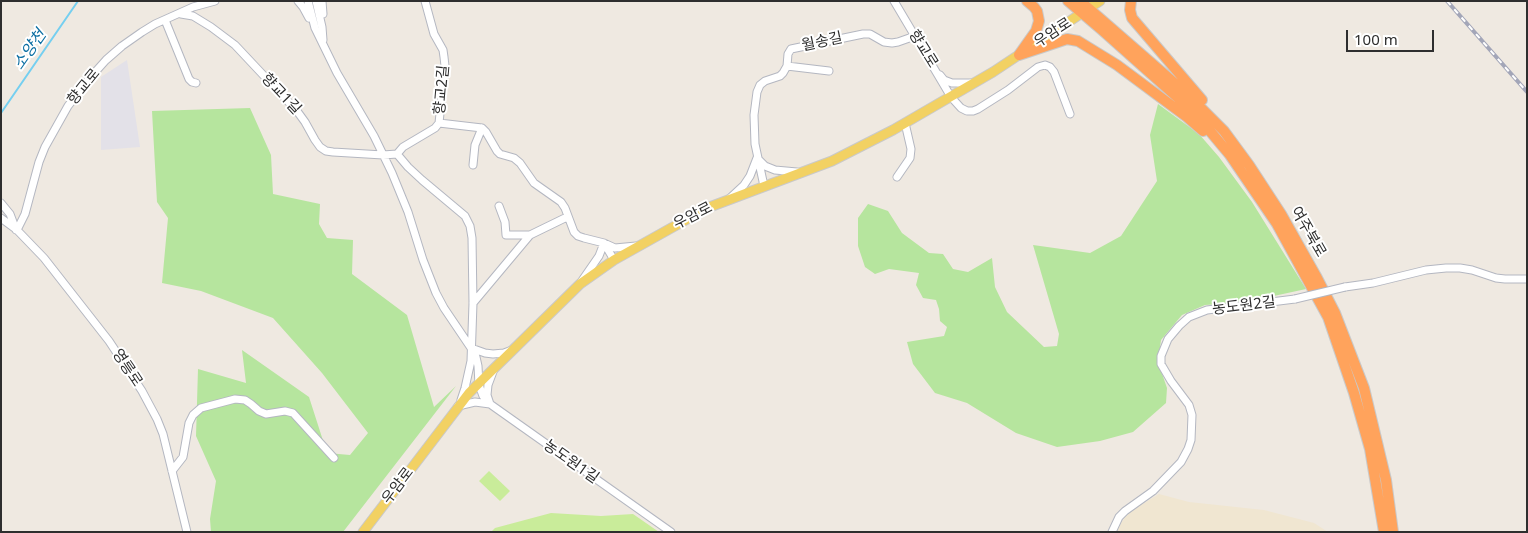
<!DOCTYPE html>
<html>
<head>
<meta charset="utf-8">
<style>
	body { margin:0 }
	#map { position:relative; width:1528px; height:533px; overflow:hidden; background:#efe9e1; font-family:"Noto Sans",sans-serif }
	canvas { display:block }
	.frame { position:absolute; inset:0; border:2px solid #2e2e2e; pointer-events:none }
	.scale { position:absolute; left:1346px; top:30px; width:88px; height:22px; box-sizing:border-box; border:2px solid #2e2e2e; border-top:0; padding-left:6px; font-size:15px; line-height:18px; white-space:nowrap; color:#2e2e2e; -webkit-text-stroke:4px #fff; paint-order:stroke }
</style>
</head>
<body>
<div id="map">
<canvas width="1528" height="533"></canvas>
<div class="frame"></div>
<div class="scale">100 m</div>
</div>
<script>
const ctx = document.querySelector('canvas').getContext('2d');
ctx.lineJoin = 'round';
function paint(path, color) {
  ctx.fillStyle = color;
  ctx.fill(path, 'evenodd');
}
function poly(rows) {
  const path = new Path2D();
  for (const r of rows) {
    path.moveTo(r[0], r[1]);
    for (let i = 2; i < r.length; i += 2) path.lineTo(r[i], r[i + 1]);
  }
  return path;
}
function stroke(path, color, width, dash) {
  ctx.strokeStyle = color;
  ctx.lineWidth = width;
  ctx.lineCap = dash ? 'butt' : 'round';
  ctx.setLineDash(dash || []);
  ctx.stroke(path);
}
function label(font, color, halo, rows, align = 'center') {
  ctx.font = font + ' "Noto Sans","Noto Sans KR",sans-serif';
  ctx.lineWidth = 4;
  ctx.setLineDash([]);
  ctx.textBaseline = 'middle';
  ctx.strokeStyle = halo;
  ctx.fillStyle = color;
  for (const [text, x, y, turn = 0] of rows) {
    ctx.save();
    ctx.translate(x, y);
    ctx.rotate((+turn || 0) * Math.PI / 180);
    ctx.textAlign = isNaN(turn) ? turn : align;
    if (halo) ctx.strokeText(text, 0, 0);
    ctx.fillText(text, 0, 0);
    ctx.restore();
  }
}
paint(poly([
	[127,60,140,147,101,150,101,77]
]), '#e3e1e8');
paint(poly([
	[1159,494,1189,502,1264,510,1314,523,1328,532,1117,532,1121,523,1128,513]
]), '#f0e6d1');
paint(poly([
	[1158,104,1199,134,1219,157,1252,202,1306,289,1246,302,1205,305,1182,315,1161,340,1158,362,1167,388,1166,403,1133,432,1100,441,1057,447,1016,433,967,403,935,393,913,364,907,342,944,336,947,327,940,321,939,309,936,300,923,298,916,285,919,273,889,269,875,274,865,267,858,246,858,218,868,204,888,211,902,233,929,253,943,254,953,269,968,272,992,258,995,287,1007,312,1044,347,1057,346,1059,334,1033,245,1090,253,1121,236,1157,181,1150,135],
	[250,108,271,155,273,194,320,204,319,224,327,238,353,240,352,274,407,315,434,407,456,386,343,532,211,532,210,519,216,481,196,436,198,369,246,383,242,350,309,397,327,453,350,455,368,433,322,373,273,318,201,291,162,283,168,218,157,202,152,111]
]), '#b6e59e');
paint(poly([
	[489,471,510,491,500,501,479,481],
	[551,513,601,516,633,514,659,532,491,532,495,528]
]), '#c9ec9a');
stroke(poly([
	[1,113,78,1]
]), '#75cff0', 2);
const minor = poly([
	[298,1,303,7,309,18],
	[308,1,315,28,337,73,374,136,392,173,408,212,423,260,436,293,444,308,471,348,476,357,478,366,479,385,483,396,490,404,671,532],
	[316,1,322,27,323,40],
	[322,1,323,14],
	[425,1,434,34,443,50,444,57,445,66,439,123,482,128,486,132,497,151,500,154,514,158,520,163,534,183,561,202,565,208,574,232,578,236,584,238,604,243,614,260],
	[894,1,951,97,961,108,967,111,973,111,978,109,1008,90,1038,67,1045,65,1050,67,1054,72,1070,114],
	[181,14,193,16,211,27,235,45,297,111,305,122,315,140,320,147,326,151,333,152,383,155,397,154,408,167,422,180,465,216,470,226,472,238,473,303,471,361,465,388,461,400],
	[165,20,189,79,192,82,196,83],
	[787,66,829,71],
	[940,75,944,80,952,83,972,83],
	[397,154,403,147,435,128,439,123],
	[473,165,475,145,482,128],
	[897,177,910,158,911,149,905,123],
	[764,186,755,144,754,115,757,92,760,85,765,81,780,76,783,73,787,66,788,54,791,49,863,34,870,34,884,42,892,43,898,42,915,36],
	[730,198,744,185,750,176,757,158,765,166,775,170,797,172],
	[1,203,10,214,16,230],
	[499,206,505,222,506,235,530,235],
	[1,218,17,230,44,258,109,341,142,391,157,419,163,434,187,532],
	[17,230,25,214,39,162,45,147,68,106,88,80,106,60,122,46,142,32,155,24,193,7,215,1],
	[581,282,599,256,604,243,615,248,636,246],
	[1345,287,1373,283,1426,270,1446,268,1460,268,1472,270,1496,278,1505,279,1527,279],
	[473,303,530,235,567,217],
	[471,348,485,353,493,354,504,353,512,350],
	[458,406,475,402,490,404,487,395,488,385,494,369],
	[172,471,183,457,189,423,193,415,201,408,235,399,245,400,251,404,259,411,266,414,285,411,293,413,334,458],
	[1112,532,1119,517,1125,511,1153,491,1181,462,1188,449,1191,440,1192,415,1189,405,1171,381,1161,364,1161,356,1168,339,1179,326,1189,317,1207,310,1295,299]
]);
const major = poly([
	[363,532,469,393,580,284,614,260,707,208,832,161,893,130,993,72,1100,1]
]);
const highway = poly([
	[1068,1,1102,30,1194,112,1230,155,1277,224,1328,317,1354,393,1370,449,1384,532],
	[1080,1,1187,94,1224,131,1249,165,1281,214,1317,278,1335,313,1364,388,1386,480,1393,532],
	[1131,1,1130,10,1132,18,1202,100],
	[1019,55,1067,39,1078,41,1117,65,1187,117,1203,131],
	[1019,55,1036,31,1039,21,1037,11,1034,7,1027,1]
]);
stroke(minor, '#b4b7c1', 9);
stroke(major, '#c9c9c9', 11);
stroke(highway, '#c9c9c9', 12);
stroke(minor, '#fff', 7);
stroke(major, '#f2d163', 9);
stroke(highway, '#ffa35c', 10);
const rail = poly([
	[1447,1,1527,92]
]);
stroke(rail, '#a3a6b8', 4);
stroke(rail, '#fff', 2, [5.5]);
const minorBridge = poly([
	[1295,299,1345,287]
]);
stroke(minorBridge, '#b4b7c1', 9, []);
stroke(minorBridge, '#fff', 7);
label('15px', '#2e2e2e', '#fff', [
	["우암로",1053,33,-33],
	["월송길",822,42,-12],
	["향교로",923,49,58],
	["향교로",84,87,-51],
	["향교2길",442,90,-85],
	["향교1길",281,94,47],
	["우암로",693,216,-27],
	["여주북로",1308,232,60],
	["농도원2길",1244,306,-7],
	["영릉로",127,368,56],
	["농도원1길",571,462,35],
	["우암로",398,486,-53]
]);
label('italic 16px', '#0d6fa3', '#fff', [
	["소양천",30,50,-55]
]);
</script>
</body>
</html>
